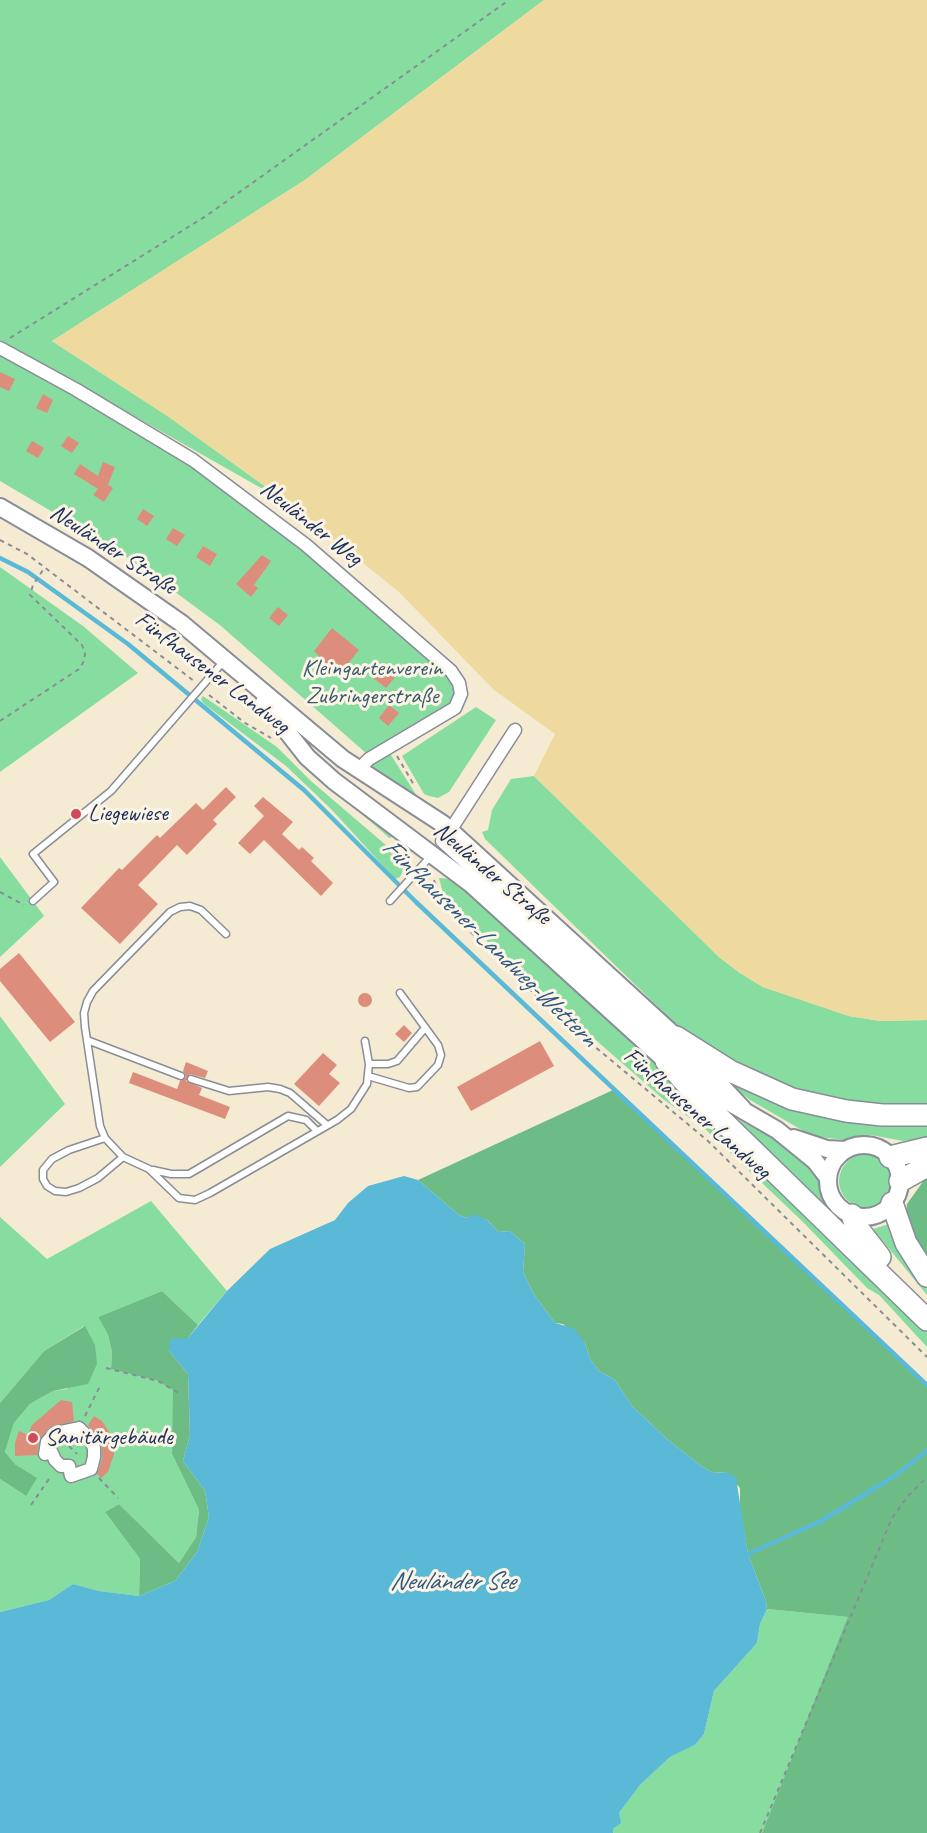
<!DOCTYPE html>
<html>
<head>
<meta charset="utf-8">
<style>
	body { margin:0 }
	canvas { display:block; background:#f5ebd3 }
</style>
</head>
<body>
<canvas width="927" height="1833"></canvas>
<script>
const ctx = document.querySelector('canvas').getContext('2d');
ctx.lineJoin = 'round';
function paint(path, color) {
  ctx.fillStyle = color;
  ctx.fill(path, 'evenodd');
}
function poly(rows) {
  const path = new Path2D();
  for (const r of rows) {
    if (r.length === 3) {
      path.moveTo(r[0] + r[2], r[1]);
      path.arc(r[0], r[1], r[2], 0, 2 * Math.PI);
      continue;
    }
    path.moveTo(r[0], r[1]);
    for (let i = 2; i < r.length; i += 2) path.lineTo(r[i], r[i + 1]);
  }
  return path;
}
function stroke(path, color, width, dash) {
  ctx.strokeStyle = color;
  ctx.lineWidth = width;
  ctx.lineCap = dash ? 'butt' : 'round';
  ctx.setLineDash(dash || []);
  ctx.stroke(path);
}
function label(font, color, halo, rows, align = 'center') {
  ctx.font = font + ' Caveat,sans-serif';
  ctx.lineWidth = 6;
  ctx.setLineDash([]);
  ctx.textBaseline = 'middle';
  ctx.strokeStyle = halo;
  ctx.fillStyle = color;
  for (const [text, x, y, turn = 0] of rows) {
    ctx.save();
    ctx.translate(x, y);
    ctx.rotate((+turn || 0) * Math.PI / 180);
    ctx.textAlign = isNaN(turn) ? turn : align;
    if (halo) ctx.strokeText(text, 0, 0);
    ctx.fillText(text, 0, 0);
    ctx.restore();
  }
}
paint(poly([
	[0,0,544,0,305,180,52,341,169,417,291,505,0,340],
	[0,353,95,404,183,459,332,572,448,675,456,694,452,703,367,754,221,626,163,583,117,550,0,481],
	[0,567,83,626,138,673,0,772],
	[203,696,277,747,311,781,387,846,386,848,392,854,394,851,407,862,400,877,395,879,332,810,286,766,203,703,201,699],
	[476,707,496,720,449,792,438,798,429,796,424,794,402,756],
	[389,752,417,796,373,769,371,764],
	[534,776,719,957,740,973,763,987,849,1016,881,1021,927,1020,927,1109,891,1109,789,1092,688,1036,485,839,482,832,488,830,492,810,511,779],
	[338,794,395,836,389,838,385,834],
	[0,857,44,916,0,957],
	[439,878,453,879,517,935,743,1147,927,1327,927,1347,879,1295,867,1288,802,1221,704,1128,663,1099,532,984,468,923,445,901],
	[0,1016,65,1104,0,1167],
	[727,1081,772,1100,927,1122,927,1138,903,1141,871,1135,844,1140,820,1137,807,1133,750,1100],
	[731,1116,789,1147,817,1174,829,1206,825,1211],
	[866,1181,27],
	[151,1201,227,1291,198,1325,162,1291,98,1317,108,1335,112,1352,111,1369,158,1381,174,1390,172,1454,199,1510,196,1537,179,1563,119,1504,105,1512,140,1559,139,1596,99,1591,73,1584,49,1600,0,1612,0,1479,26,1496,16,1465,5,1452,14,1423,30,1404,53,1391,67,1389,84,1326,44,1351,0,1403,0,1217,47,1259],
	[889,1224,927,1289,927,1295,873,1229],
	[767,1609,849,1617,762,1833,613,1833,619,1813,640,1785,670,1757,695,1745,704,1734,714,1691,757,1643,760,1624]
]), '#87dda0');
paint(poly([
	[613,1090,927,1385,927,1833,762,1833,848,1617,767,1609,766,1601,748,1554,740,1508,740,1488,726,1472,713,1473,700,1465,667,1439,632,1406,615,1380,599,1371,590,1359,585,1343,563,1324,555,1323,533,1293,523,1272,525,1244,510,1231,499,1232,487,1220,474,1215,466,1218,459,1215,418,1180],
	[927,1176,927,1263,905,1219,907,1204],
	[162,1291,198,1325,188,1338,169,1351,188,1374,190,1435,183,1461,205,1491,209,1517,197,1552,175,1581,139,1596,140,1559,105,1512,119,1504,179,1563,196,1537,199,1510,172,1454,173,1390,158,1381,111,1369,112,1352,108,1335,98,1317],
	[85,1326,95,1345,97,1364,88,1384,53,1391,30,1404,14,1423,5,1452,16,1465,37,1478,26,1496,0,1479,0,1403,44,1351]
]), '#6dbc86');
paint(poly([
	[544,0,927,0,927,1020,881,1021,849,1016,763,987,740,973,719,957,534,776,555,734,494,690,399,592,291,505,169,417,52,341,305,180]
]), '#eeda9e');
paint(poly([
	[404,1176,418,1180,459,1215,466,1218,474,1214,487,1220,499,1232,510,1231,525,1244,523,1272,533,1293,555,1323,574,1328,585,1343,590,1359,599,1371,615,1380,632,1406,667,1439,700,1465,713,1473,726,1472,736,1478,748,1554,766,1601,767,1609,760,1624,757,1643,714,1691,704,1734,695,1745,670,1757,640,1785,619,1813,621,1823,614,1828,613,1833,0,1833,0,1612,49,1600,73,1584,99,1591,139,1596,175,1581,197,1552,209,1517,205,1491,183,1461,190,1435,188,1374,169,1351,170,1339,188,1338,227,1291,270,1249,335,1220,348,1203,368,1186]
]), '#59b9d7');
stroke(poly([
	[0,558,28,572,128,644,304,790,416,902,927,1385],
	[748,1554,821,1521,893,1477,927,1451]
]), '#59b9d7', 4.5);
paint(poly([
	[0,372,15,379,9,391,0,387],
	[43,394,53,400,47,413,36,408],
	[68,436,79,443,72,453,61,446],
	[32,441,44,448,38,458,26,451],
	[103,462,115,467,108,485,113,488,104,502,93,495,98,489,74,474,80,464,98,476],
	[143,509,154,516,147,526,137,519],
	[173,528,185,535,177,546,166,539],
	[203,546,217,554,210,566,196,557],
	[262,555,271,561,254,585,258,588,251,597,236,584],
	[278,607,288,615,279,626,269,618],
	[332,628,359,650,338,676,314,651],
	[383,665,396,676,386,688,372,677],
	[389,705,399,713,388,726,379,718],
	[226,787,236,797,213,820,217,824,187,855,177,845,138,885,158,904,120,944,81,908,119,868,122,870,157,835,160,838,196,803,203,810],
	[263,797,293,822,282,834,299,850,302,847,314,858,311,861,333,883,321,896,264,840,250,854,238,843,264,816,254,806],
	[19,953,75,1022,50,1042,0,981,0,969],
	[365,1000,7],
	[404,1025,412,1033,404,1042,395,1034],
	[540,1041,554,1066,471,1111,457,1087],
	[323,1053,337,1065,329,1074,340,1083,319,1106,294,1084],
	[186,1062,208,1071,205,1078,190,1074,186,1081,202,1088,199,1095,230,1107,225,1119,129,1083,133,1072,177,1089,180,1081,186,1077,183,1071],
	[61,1400,72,1402,74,1421,49,1428,39,1440,37,1455,15,1456,15,1443,19,1431,28,1435,32,1425],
	[94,1416,102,1421,111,1435,114,1454,108,1472,101,1478,97,1474,102,1459,102,1445,88,1425]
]), '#dd8d7b');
const lane = poly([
	[33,901,54,882,33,854,111,791,223,662],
	[390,901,430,857],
	[226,934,201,910,190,906,180,907,170,912,93,991,87,1002,84,1013,85,1027,100,1126,105,1138,123,1157,149,1169,179,1198,195,1200,210,1193,337,1120,351,1109,367,1084,369,1064,365,1041],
	[87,1040,181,1076],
	[369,1064,388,1064,397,1061,425,1028],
	[368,1076,409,1088,417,1087,438,1065,441,1055,438,1045,400,993],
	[191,1079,229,1091,268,1087,280,1089,290,1093,327,1125],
	[105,1138,69,1150,52,1159,43,1170,43,1179,47,1186,55,1191,66,1192,79,1188,98,1178,123,1157],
	[153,1170,171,1174,189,1174,288,1116,306,1120,317,1131]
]);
const street = poly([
	[0,348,75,389,193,460,306,545,451,671,459,683,461,694,455,708,369,759,359,769],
	[446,837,515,730],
	[442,841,707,1081],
	[79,1428,90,1439,94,1448,94,1457,91,1469,71,1476,69,1466,61,1466,55,1460,51,1451,45,1454,47,1442,55,1433,79,1428]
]);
const secondary = poly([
	[0,507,88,558,181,623,343,759,443,824,676,1037,743,1109],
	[264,702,307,757,334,781,471,884,666,1061,706,1089,777,1130,815,1161,828,1178],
	[794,1138,827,1149,846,1150],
	[864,1181,36]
]);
const highway = poly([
	[676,1037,730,1071,792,1099,846,1111,882,1115,927,1115],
	[666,1061,700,1099,927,1320],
	[890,1157,927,1148],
	[900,1181,927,1166],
	[892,1203,906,1243,927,1276],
	[852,1215,856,1226,880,1257]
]);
stroke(lane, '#888d98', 9);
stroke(street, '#888d98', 15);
stroke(secondary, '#888d98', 20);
stroke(highway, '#888d98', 24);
stroke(poly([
	[10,338,206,216,509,0],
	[0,540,27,554,194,681],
	[209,695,245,723,271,738],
	[0,721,79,669,84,661,85,654,82,645,30,595,33,585,45,567],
	[397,756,414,785],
	[434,880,442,903],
	[419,882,552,1011,708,1141,927,1357],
	[0,892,24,905],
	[106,1368,158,1381,179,1393],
	[85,1416,101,1384],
	[69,1446,77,1454],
	[99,1478,118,1498],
	[31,1505,51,1476],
	[760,1833,892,1518,907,1497,927,1477]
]), '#888d98', 2, [4.5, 4.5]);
stroke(lane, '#fff', 6);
stroke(street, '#fff', 12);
stroke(secondary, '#fff', 16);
stroke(highway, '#fff', 21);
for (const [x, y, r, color] of [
	[76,814,6,"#d1495b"],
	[33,1438,6,"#d1495b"]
]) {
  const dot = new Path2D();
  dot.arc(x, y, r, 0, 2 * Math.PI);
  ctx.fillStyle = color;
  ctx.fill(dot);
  stroke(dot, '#fcf5e5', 2);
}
label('24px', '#1b2f5e', '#fcf5e5', [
	["Neuländer Weg",311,524,38],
	["Neuländer Straße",113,550,33],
	["Fünfhausener Landweg",212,673,37],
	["Neuländer Straße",492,874,40],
	["Fünfhausener Landweg",697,1114,41]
]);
label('24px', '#365a6e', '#fcf5e5', [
	["Kleingartenverein",372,669],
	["Zubringerstraße",372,697]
]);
label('24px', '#1b2f5e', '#fcf5e5', [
	["Liegewiese",88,814],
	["Sanitärgebäude",45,1438]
], 'left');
label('italic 26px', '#2e5882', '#fcf5e5', [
	["Fünfhausener-Landweg-Wettern",489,943,44],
	["Neuländer See",452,1582]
]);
</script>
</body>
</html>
